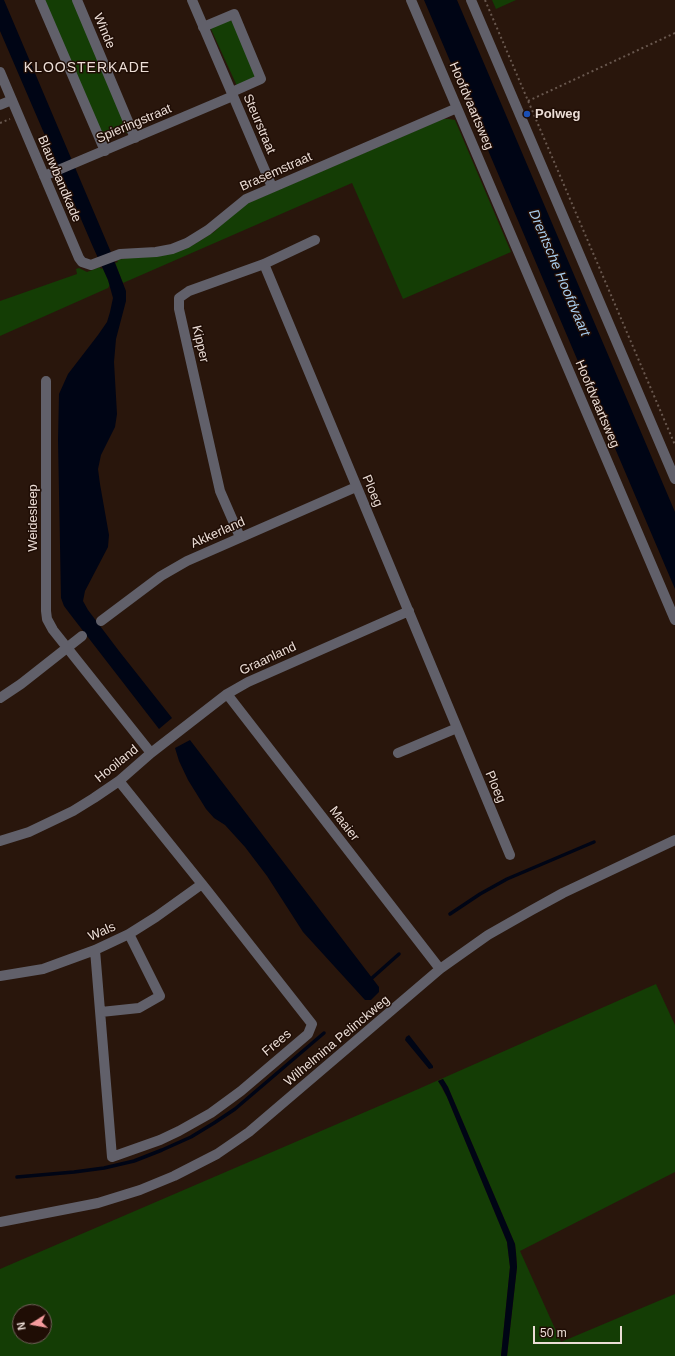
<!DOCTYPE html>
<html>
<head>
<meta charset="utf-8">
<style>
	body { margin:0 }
	#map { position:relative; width:675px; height:1356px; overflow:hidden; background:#29160c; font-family:Arial,sans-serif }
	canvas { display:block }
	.north { position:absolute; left:12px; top:1304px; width:40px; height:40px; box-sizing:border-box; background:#1f0d05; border:1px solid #716059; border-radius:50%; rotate:259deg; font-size:11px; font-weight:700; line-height:16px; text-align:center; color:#ebddd6 }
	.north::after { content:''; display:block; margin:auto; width:14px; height:18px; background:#f59b9d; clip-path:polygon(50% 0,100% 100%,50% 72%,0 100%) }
	.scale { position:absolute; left:533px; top:1326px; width:89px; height:18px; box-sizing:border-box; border:2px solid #ebddd6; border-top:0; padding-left:5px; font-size:12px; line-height:14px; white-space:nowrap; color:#ebddd6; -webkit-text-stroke:3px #1f0d05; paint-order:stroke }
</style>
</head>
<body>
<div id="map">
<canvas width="675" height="1356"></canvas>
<div class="north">N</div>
<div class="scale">50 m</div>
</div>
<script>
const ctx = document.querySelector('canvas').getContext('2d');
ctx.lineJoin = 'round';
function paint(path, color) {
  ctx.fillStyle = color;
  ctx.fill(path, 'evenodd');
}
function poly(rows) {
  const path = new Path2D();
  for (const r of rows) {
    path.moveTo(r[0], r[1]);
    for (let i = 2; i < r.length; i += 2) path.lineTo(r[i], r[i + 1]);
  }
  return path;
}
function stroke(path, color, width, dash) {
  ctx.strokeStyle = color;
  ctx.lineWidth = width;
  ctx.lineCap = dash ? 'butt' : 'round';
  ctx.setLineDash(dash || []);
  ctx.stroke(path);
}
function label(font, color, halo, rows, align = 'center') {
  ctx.font = font + ' Arial,sans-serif';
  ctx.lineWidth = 3;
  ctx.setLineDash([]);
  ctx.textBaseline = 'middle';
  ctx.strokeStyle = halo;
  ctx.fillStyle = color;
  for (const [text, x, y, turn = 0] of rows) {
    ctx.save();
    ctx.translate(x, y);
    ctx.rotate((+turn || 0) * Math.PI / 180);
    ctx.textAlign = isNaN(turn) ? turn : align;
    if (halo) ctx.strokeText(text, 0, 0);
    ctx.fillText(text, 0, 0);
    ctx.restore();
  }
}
paint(poly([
	[44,0,73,0,129,132,126,133,123,124,104,132,107,141,105,142],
	[492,0,516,0,496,9],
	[228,19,233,22,255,71,254,78,237,86,210,27],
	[443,119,449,119,455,120,511,252,403,299,352,183,123,283,115,263,118,262,117,260,127,258,159,256,181,250,193,245,214,232,236,211,248,203],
	[100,267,101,269,103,268,108,280,110,285,108,288,0,336,0,301,77,274,76,269,79,268,87,272],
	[656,984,675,1025,675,1172,520,1251,561,1342,675,1294,675,1356,507,1356,517,1267,516,1253,515,1244,448,1087,443,1079,438,1081,447,1097,507,1242,510,1267,501,1356,0,1356,0,1269,407,1094],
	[20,1312,44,1312,44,1336,20,1336]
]), '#143d05');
paint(poly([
	[0,0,4,0,110,250,126,291,126,301,116,339,114,362,117,414,115,427,101,455,98,469,100,484,109,535,108,547,85,591,83,601,88,610,119,651,172,718,159,729,70,614,64,606,61,598,58,440,59,394,68,374,98,335,107,322,110,312,113,298,108,280,93,247,0,31],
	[424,0,457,0,675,512,675,589],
	[190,740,379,987,379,992,371,1000,365,1000,303,932,267,876,245,847,225,825,214,818,206,809,188,780,179,761,175,748],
	[409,1035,433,1066,433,1068,429,1069,405,1040,406,1037],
	[443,1079,448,1087,515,1244,516,1253,517,1267,507,1356,501,1356,510,1267,507,1242,447,1097,442,1087,438,1081]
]), '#000515');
stroke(poly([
	[450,914,480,894,507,879,594,842],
	[372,978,399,954],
	[17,1177,74,1172,104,1168,134,1161,162,1150,191,1137,214,1123,235,1109,324,1033]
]), '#000515', 3.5);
stroke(poly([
	[485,0,675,445],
	[528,101,675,33],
	[0,123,10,119]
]), '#69584f', 2, [2, 3]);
stroke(poly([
	[40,0,105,151],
	[77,0,135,138],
	[192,0,272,187],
	[411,0,675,620],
	[471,0,675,479],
	[203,27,234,14,261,79,232,92],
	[0,72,79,258,82,262,91,265,120,254,156,252,172,249,187,243,208,230,246,199,457,108],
	[0,105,12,100],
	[44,176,233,96],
	[264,264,510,855],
	[240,537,220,491,179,309,179,298,189,291,264,264,315,240],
	[101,621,161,576,187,561,356,487],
	[227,694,440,969],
	[0,698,21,684,82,636],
	[151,753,227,694,248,682,409,611],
	[398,753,457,728],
	[0,841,29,832,73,811,94,798,119,781,151,753,53,630,47,619,46,611,46,381],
	[95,950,112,1157,160,1140,179,1131,211,1113,241,1091,308,1034,312,1024,206,889,119,781],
	[0,976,43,969,95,950,129,934,156,917,202,884],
	[101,1012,139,1008,160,996,129,934],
	[0,1222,98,1203,140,1190,174,1176,217,1154,249,1132,440,969,488,935,532,910,563,893,675,840]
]), '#61606a', 10);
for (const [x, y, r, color] of [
	[527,114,4,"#1a4fb4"]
]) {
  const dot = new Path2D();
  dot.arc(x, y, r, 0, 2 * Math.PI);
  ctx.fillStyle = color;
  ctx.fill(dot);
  stroke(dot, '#1f0d05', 1.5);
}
label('13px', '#ebddd6', '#1f0d05', [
	["Winde",104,31,67],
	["Hoofdvaartsweg",471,106,67],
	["Spieringstraat",134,124,-23],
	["Steurstraat",259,124,67],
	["Brasemstraat",276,172,-24],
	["Blauwbandkade",59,179,67],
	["Kipper",200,344,77],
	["Hoofdvaartsweg",597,404,67],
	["Ploeg",372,491,67],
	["Weidesleep",33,518,-90],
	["Akkerland",218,533,-24],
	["Graanland",268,659,-25],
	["Hooiland",117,764,-39],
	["Ploeg",495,787,67],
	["Maaier",344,824,52],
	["Wals",102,932,-24],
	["Wilhelmina Pelinckweg",337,1041,-40],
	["Frees",277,1043,-40]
]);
label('bold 13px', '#ebddd6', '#1f0d05', [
	["Polweg",535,114]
], 'left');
ctx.letterSpacing = '1px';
label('14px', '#ebddd6', '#1f0d05', [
	["KLOOSTERKADE",87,68]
]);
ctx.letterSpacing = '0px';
label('italic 14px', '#a8cdee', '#1f0d05', [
	["Drentsche Hoofdvaart",559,273,67]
]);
</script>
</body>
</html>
